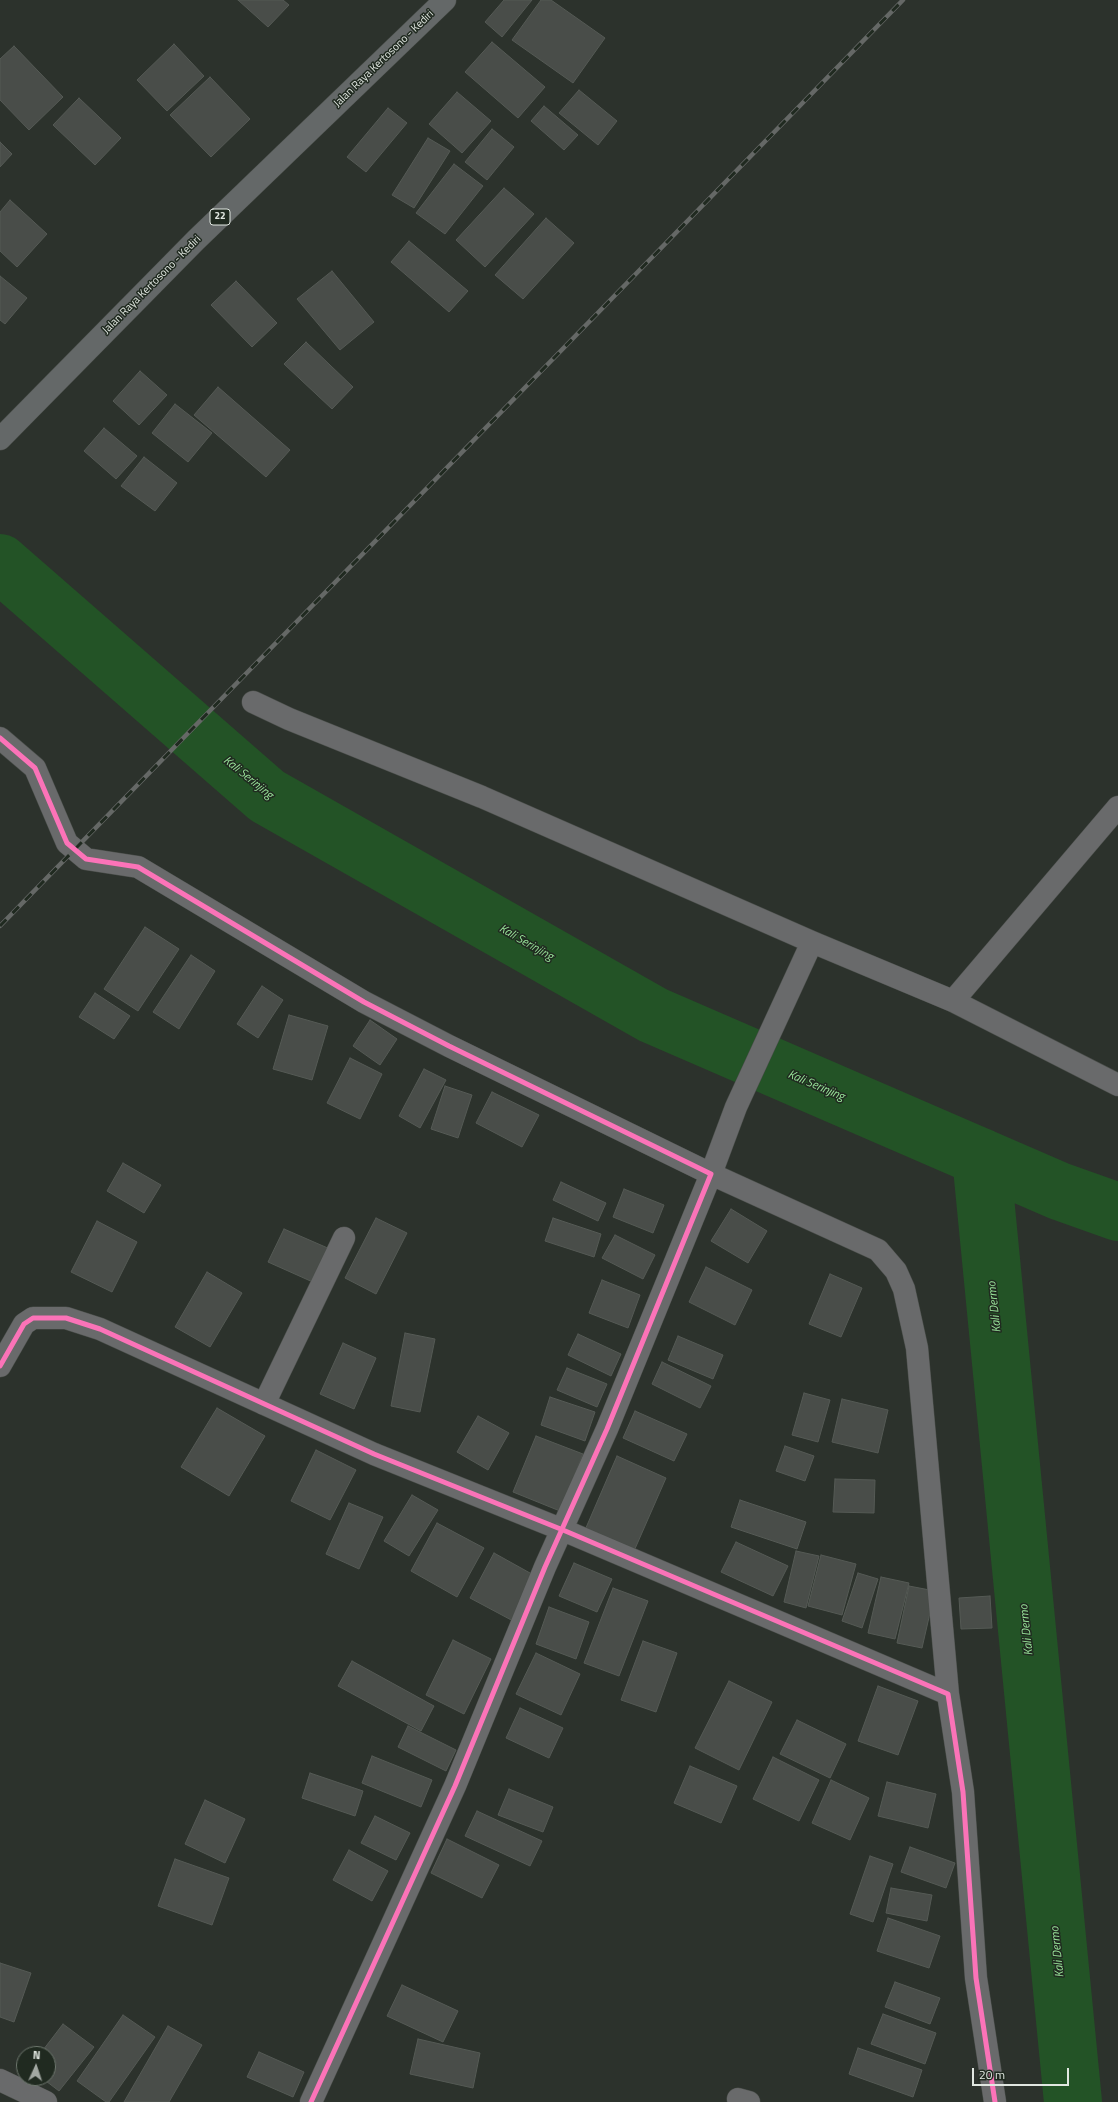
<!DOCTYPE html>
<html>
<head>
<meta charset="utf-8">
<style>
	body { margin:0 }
	#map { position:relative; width:1118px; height:2102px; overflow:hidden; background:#2c322c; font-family:"Titillium Web",sans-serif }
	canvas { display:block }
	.north { position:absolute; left:16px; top:2046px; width:40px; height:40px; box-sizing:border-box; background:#202a20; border:1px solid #6d766d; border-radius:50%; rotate:3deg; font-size:11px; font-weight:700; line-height:16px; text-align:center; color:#e1e7e1 }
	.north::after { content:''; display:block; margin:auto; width:14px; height:18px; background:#a2a8a2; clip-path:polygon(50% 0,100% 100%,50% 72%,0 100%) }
	.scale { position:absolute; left:972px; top:2068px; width:97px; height:18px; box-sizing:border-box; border:2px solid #e1e7e1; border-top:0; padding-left:5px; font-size:12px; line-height:14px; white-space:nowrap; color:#e1e7e1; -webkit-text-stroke:3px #202a20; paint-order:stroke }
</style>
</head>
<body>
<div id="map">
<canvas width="1118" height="2102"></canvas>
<div class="north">N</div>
<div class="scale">20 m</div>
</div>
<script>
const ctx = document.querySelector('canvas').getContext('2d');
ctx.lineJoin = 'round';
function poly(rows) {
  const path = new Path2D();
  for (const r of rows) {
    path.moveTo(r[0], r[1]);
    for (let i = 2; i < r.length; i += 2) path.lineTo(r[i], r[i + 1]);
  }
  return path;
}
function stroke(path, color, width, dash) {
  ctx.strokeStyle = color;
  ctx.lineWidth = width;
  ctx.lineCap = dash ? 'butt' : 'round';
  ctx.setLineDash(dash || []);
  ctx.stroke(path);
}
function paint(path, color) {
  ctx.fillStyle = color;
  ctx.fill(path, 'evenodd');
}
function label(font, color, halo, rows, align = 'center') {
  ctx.font = font + ' "Titillium Web",sans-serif';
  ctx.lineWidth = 3;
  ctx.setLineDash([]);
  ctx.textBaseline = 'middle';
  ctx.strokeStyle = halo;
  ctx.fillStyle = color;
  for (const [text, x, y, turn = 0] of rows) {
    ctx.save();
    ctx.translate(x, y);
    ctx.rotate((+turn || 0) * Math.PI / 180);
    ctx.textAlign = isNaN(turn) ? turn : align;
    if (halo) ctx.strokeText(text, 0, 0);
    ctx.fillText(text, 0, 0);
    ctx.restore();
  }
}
stroke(poly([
	[0,563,267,796,653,1015,1059,1191,1118,1212],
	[981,1157,1073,2102]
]), '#235326', 58);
const building = poly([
	[238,0,283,0,289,5,268,27,238,0],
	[504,0,532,0,502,37,485,22,504,0],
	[541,0,551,0,605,38,573,83,512,40,541,0],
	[492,42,545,87,518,118,465,72,492,42],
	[174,44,204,76,167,111,137,80,174,44],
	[14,46,63,97,29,130,0,100,0,59,14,46],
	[210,77,250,119,211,157,170,115,210,77],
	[579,90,617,121,598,145,559,113,579,90],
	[457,92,491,121,462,153,429,124,457,92],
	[79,98,121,138,95,165,53,125,79,98],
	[544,106,578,135,564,150,531,121,544,106],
	[388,108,407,123,366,172,347,157,388,108],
	[492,129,514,147,487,180,465,162,492,129],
	[428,138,450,151,414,208,392,195,428,138],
	[0,142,12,154,0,167,0,142],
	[454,164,483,186,445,234,416,213,454,164],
	[504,188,534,214,485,267,456,240,504,188],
	[10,200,47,234,17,267,0,251,0,212,10,200],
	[546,218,574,243,523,299,495,275,546,218],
	[409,241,468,291,449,312,391,262,409,241],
	[332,271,374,322,340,350,297,299,332,271],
	[0,276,27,298,5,324,0,320,0,276],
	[236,281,277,323,252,347,211,305,236,281],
	[306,342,353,387,332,409,284,364,306,342],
	[140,371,167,395,139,425,113,401,140,371],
	[218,387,290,450,266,477,194,415,218,387],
	[175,404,212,433,188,462,152,433,175,404],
	[104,428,137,456,116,479,84,451,104,428],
	[144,457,177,483,155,511,121,486,144,457],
	[145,927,179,949,138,1011,104,989,145,927],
	[191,955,215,971,179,1029,153,1012,191,955],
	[262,986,283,1000,258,1038,237,1024,262,986],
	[95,993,130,1016,114,1039,79,1017,95,993],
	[289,1015,328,1026,312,1080,273,1069,289,1015],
	[370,1020,397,1039,380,1065,353,1046,370,1020],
	[350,1058,382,1074,360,1119,327,1103,350,1058],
	[424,1069,446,1080,420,1128,399,1116,424,1069],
	[445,1086,472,1095,458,1138,431,1129,445,1086],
	[492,1092,539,1115,522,1147,476,1123,492,1092],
	[123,1163,161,1185,144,1213,107,1191,123,1163],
	[561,1182,606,1203,598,1221,553,1200,561,1182],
	[624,1189,664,1205,653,1233,613,1217,624,1189],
	[731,1209,767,1231,748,1263,711,1241,731,1209],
	[376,1218,407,1233,376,1294,345,1278,376,1218],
	[553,1218,601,1234,594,1257,545,1241,553,1218],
	[97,1221,137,1242,112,1292,71,1272,97,1221],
	[284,1229,330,1249,315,1283,268,1262,284,1229],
	[615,1235,655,1255,643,1279,602,1258,615,1235],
	[706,1267,752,1290,735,1325,689,1302,706,1267],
	[207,1272,242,1293,210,1347,175,1327,207,1272],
	[830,1274,862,1288,841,1337,809,1324,830,1274],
	[602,1280,640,1295,628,1328,589,1313,602,1280],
	[405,1333,435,1339,420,1412,391,1406,405,1333],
	[578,1334,621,1354,611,1376,568,1355,578,1334],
	[678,1336,723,1355,713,1379,668,1360,678,1336],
	[343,1343,376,1358,354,1409,320,1394,343,1343],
	[662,1362,711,1386,700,1408,652,1384,662,1362],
	[567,1368,607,1384,597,1407,557,1390,567,1368],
	[804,1393,830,1400,818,1442,792,1435,804,1393],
	[550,1397,595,1412,585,1441,541,1425,550,1397],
	[842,1399,888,1410,878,1453,832,1442,842,1399],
	[217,1408,265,1436,229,1496,181,1467,217,1408],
	[635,1411,687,1434,674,1461,623,1438,635,1411],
	[478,1416,509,1433,488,1470,457,1452,478,1416],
	[536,1436,583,1454,560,1511,513,1492,536,1436],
	[785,1446,814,1456,805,1481,776,1471,785,1446],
	[316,1450,356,1470,330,1520,291,1501,316,1450],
	[617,1456,666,1478,634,1551,585,1530,617,1456],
	[835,1479,875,1480,874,1513,833,1512,835,1479],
	[412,1495,438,1510,409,1556,384,1541,412,1495],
	[740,1500,806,1522,797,1549,731,1527,740,1500],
	[349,1503,383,1517,359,1569,326,1554,349,1503],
	[437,1523,484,1548,457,1597,411,1571,437,1523],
	[736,1542,788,1566,773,1596,721,1572,736,1542],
	[796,1551,819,1556,806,1608,784,1602,796,1551],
	[494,1553,539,1578,515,1622,470,1598,494,1553],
	[821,1555,856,1564,842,1615,808,1606,821,1555],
	[574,1563,612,1579,597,1612,559,1596,574,1563],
	[858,1573,878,1579,862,1628,842,1621,858,1573],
	[881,1577,909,1583,895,1639,868,1633,881,1577],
	[909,1586,935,1591,922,1648,897,1643,909,1586],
	[613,1588,648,1601,619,1676,584,1663,613,1588],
	[990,1596,992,1628,961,1629,959,1598,990,1596],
	[549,1607,589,1622,576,1659,536,1644,549,1607],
	[453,1640,491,1659,464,1714,426,1695,453,1640],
	[643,1641,677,1653,656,1712,621,1700,643,1641],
	[536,1653,580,1674,561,1715,516,1694,536,1653],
	[352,1661,434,1706,421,1731,338,1686,352,1661],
	[729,1681,772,1702,739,1770,695,1748,729,1681],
	[878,1686,918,1701,898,1755,858,1741,878,1686],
	[520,1708,563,1728,549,1758,506,1738,520,1708],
	[797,1720,846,1744,830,1778,780,1754,797,1720],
	[408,1726,456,1750,446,1771,398,1747,408,1726],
	[372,1756,432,1780,421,1807,362,1783,372,1756],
	[773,1757,819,1780,799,1821,753,1799,773,1757],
	[690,1766,737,1786,721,1823,674,1803,690,1766],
	[310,1773,363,1791,355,1816,302,1798,310,1773],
	[831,1780,869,1798,850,1840,812,1823,831,1780],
	[887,1782,936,1794,928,1828,878,1816,887,1782],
	[509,1789,553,1807,543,1832,498,1815,509,1789],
	[205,1800,245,1819,225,1863,185,1844,205,1800],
	[477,1811,542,1841,530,1866,465,1836,477,1811],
	[375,1816,410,1833,396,1860,361,1843,375,1816],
	[447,1839,499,1865,482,1898,431,1873,447,1839],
	[910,1847,955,1863,946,1888,901,1872,910,1847],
	[349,1850,388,1871,372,1901,333,1880,349,1850],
	[870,1856,893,1864,873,1922,850,1914,870,1856],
	[175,1859,229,1878,212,1925,158,1906,175,1859],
	[891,1888,932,1895,927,1921,886,1913,891,1888],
	[888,1918,940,1936,929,1968,877,1951,888,1918],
	[0,1963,31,1973,14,2022,0,2017,0,1963],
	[895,1982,940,1998,930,2024,885,2007,895,1982],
	[402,1985,458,2011,443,2042,387,2016,402,1985],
	[883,2014,936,2033,925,2064,871,2044,883,2014],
	[123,2015,155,2037,109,2102,106,2102,77,2081,123,2015],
	[63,2024,94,2047,59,2091,42,2078,48,2078,48,2054,40,2054,63,2024],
	[168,2026,202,2045,169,2102,124,2102,168,2026],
	[418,2039,480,2053,473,2088,410,2074,418,2039],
	[858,2048,922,2070,913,2097,849,2074,858,2048],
	[259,2052,304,2072,293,2097,247,2077,259,2052]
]);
paint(building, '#494d49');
stroke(building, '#555a55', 1);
const minor = poly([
	[253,702,289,719,482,797,812,942,953,1001,1118,1085],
	[0,738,35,768,67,843,86,859,138,867,364,1002,449,1046,711,1174,607,1429,545,1567,455,1786,311,2102],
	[812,942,736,1107,711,1174,878,1250,896,1271,904,1289,917,1348,948,1694],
	[953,1001,1118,807],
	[0,1366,24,1324,33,1318,66,1318,100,1329,374,1454,563,1530,948,1694,963,1792,976,1978,995,2102],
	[264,1404,344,1238],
	[0,2080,46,2102],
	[738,2099,749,2102]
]);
const highway = poly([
	[0,439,196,240,445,0]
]);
stroke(minor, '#4a4e4a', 23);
stroke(highway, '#4a4e4a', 23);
stroke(minor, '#696a6b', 22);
stroke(highway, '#646868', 22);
const rail = poly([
	[0,926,903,0]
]);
stroke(rail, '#656866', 4.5);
stroke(rail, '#202a20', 3, [9]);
stroke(poly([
	[0,738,35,768,67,843,86,859,138,867,364,1002,449,1046,711,1174,607,1429,545,1567,455,1786,311,2102],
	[0,1366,24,1324,33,1318,66,1318,100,1329,374,1454,563,1530,948,1694,963,1792,976,1978,995,2102]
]), '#fb73b8', 5);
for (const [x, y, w] of [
	[220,217,20]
]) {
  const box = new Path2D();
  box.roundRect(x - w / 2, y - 8, w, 16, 3);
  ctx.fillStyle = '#202a20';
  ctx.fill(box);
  stroke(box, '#e1e7e1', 1);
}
label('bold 10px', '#e1e7e1', null, [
	["22",220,217]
]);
label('11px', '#e1e7e1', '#202a20', [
	["Jalan Raya Kertosono - Kediri",384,59,-44],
	["Jalan Raya Kertosono - Kediri",152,285,-45]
]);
label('italic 12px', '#9ae59b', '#202a20', [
	["Kali Serinjing",248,778,39],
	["Kali Serinjing",526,943,30],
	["Kali Serinjing",816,1086,23],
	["Kali Dermo",995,1307,-96],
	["Kali Dermo",1027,1630,-96],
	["Kali Dermo",1058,1952,-96]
]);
</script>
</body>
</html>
